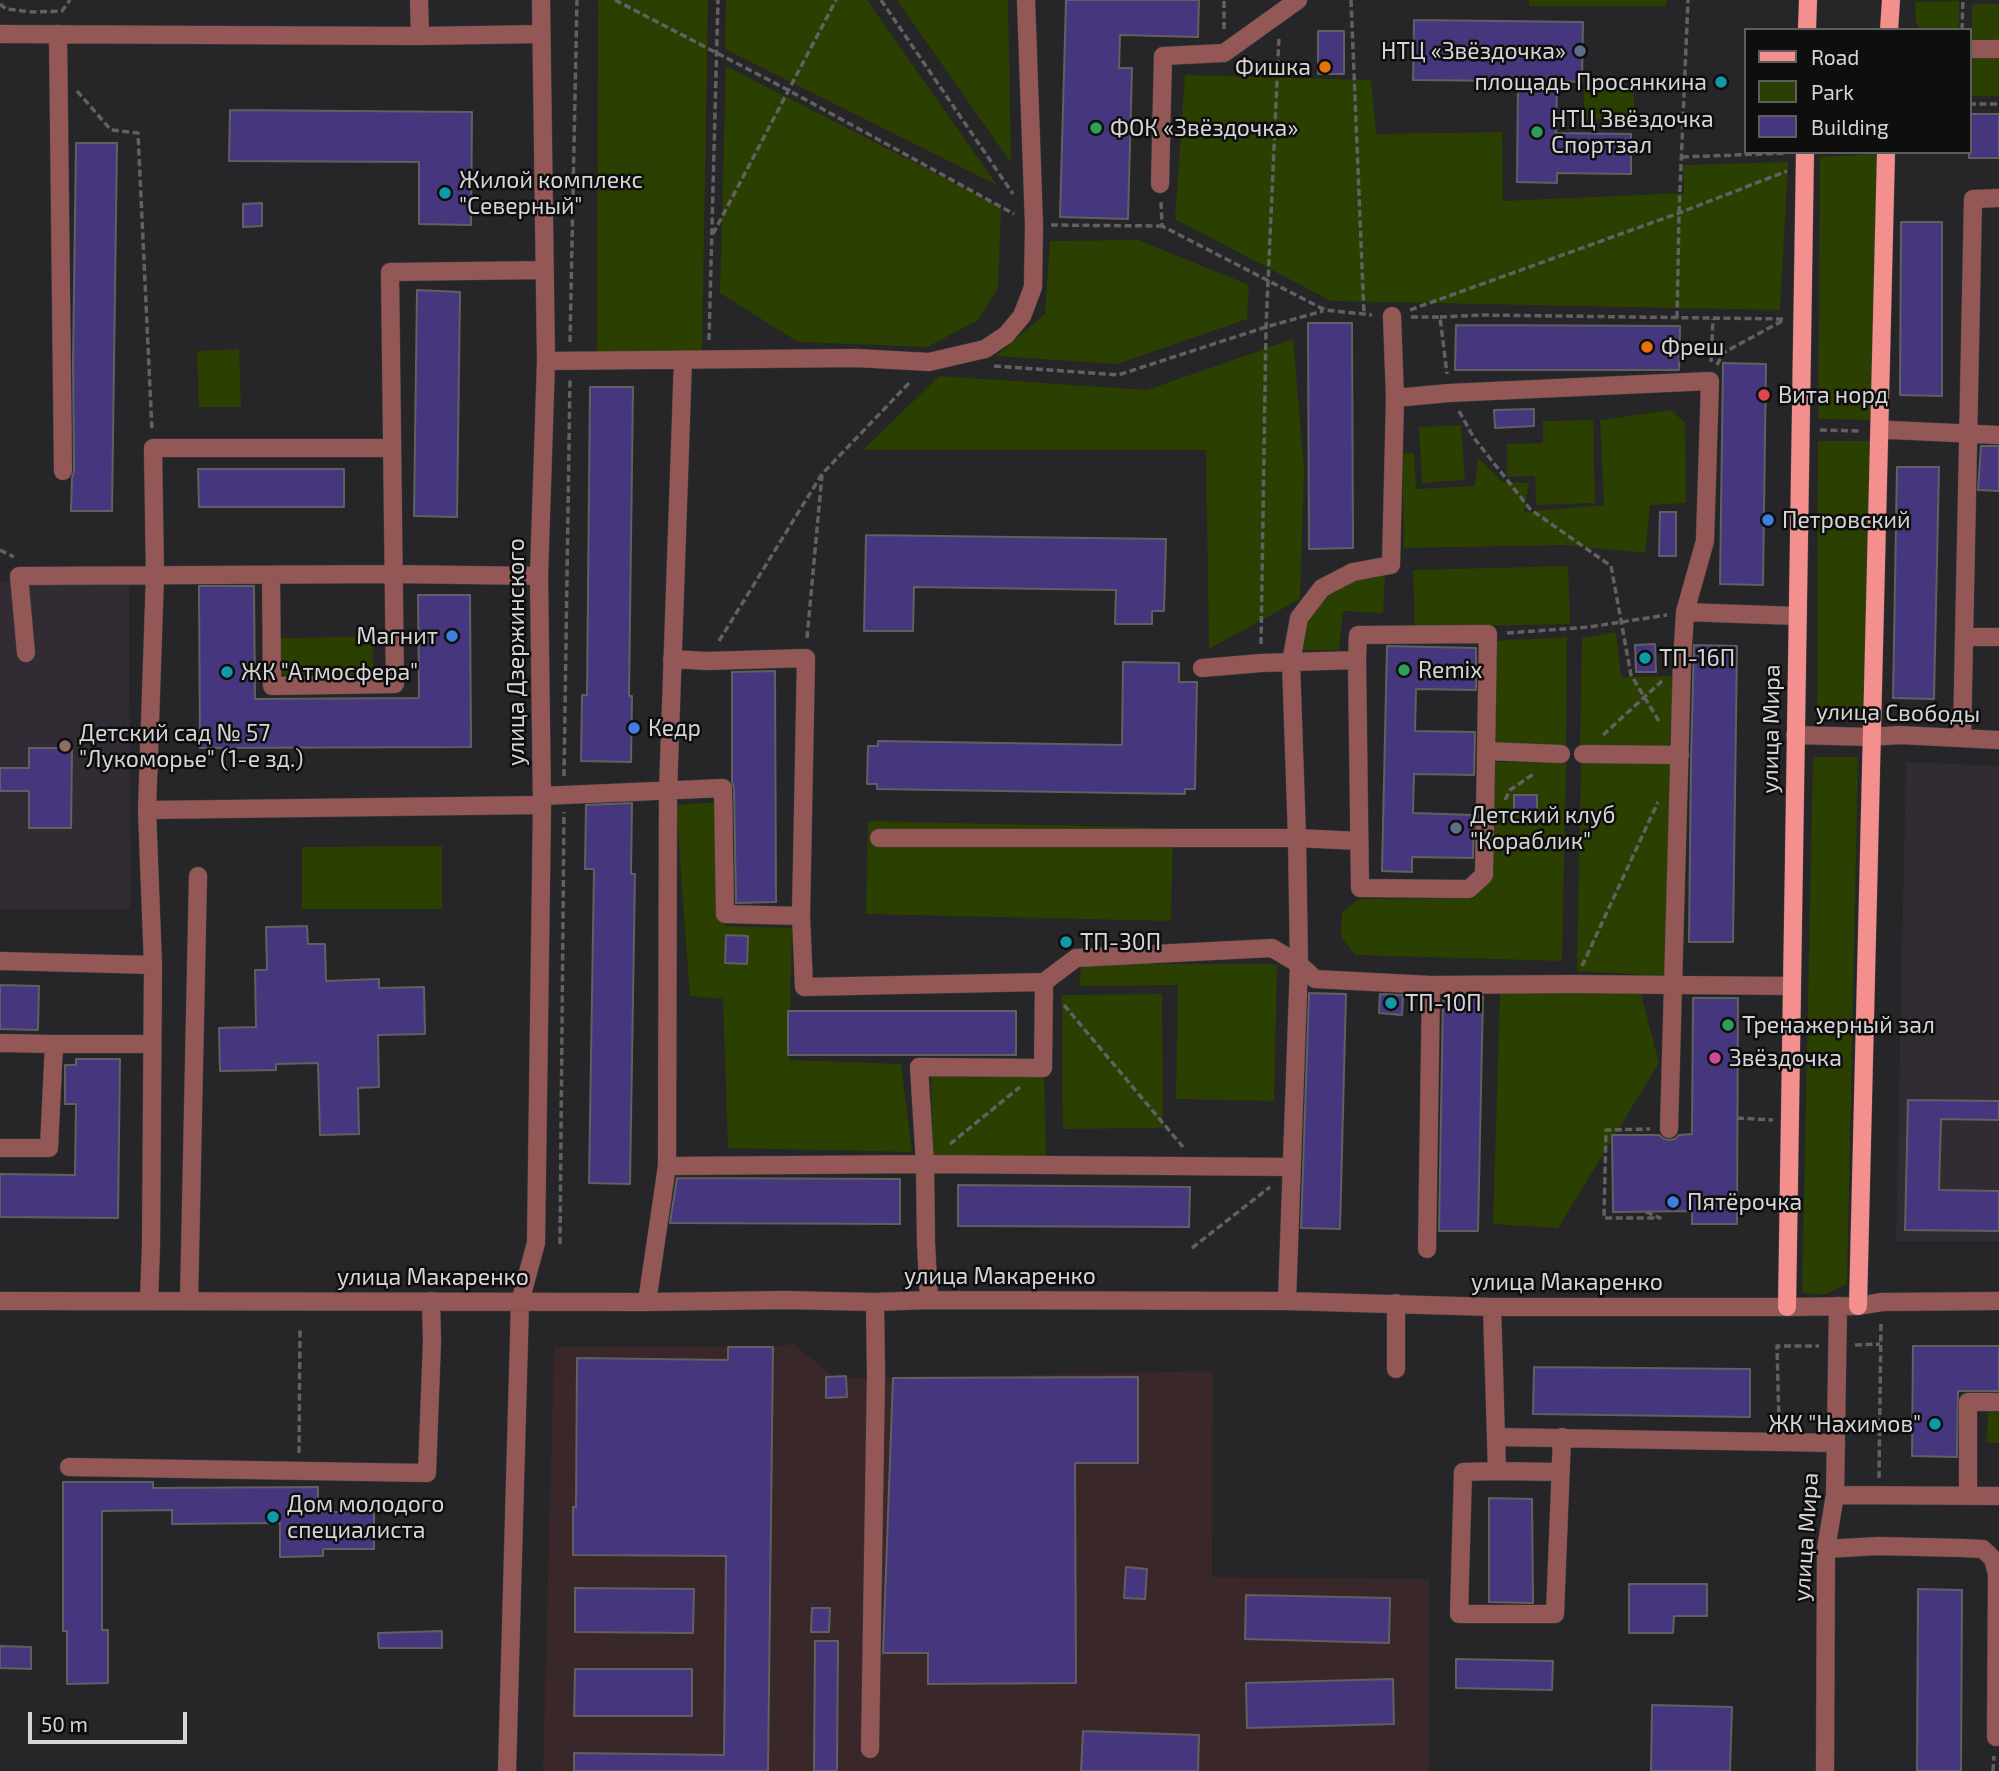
<!DOCTYPE html>
<html>
<head>
<meta charset="utf-8">
<style>
	body { margin:0 }
	#map { position:relative; width:1999px; height:1771px; overflow:hidden; background:#262527; font-family:"Exo 2",sans-serif }
	canvas { display:block }
	.legend { position:absolute; left:1744px; top:28px; width:228px; height:126px; box-sizing:border-box; background:#0f0e0f; border:2px solid #5f5e5f; margin:0; padding:9px 12px; list-style:none; font-size:21px; color:#d7d6d7 }
	.legend li { display:flex; align-items:center; gap:14px; height:35px }
	.legend b { width:35px; border:2px solid #5f5e5f }
	.scale { position:absolute; left:28px; top:1712px; width:159px; height:32px; box-sizing:border-box; border:4px solid #d7d6d7; border-top:0; padding-left:9px; font-size:21px; line-height:24px; white-space:nowrap; color:#d7d6d7; -webkit-text-stroke:5px #0f0e0f; paint-order:stroke }
</style>
</head>
<body>
<div id="map">
<canvas width="1999" height="1771"></canvas>
<ul class="legend">
<li><b style="height:9px;background:#f3908e"></b>Road</li>
<li><b style="height:19px;background:#2b3f00"></b>Park</li>
<li><b style="height:19px;background:#46367e"></b>Building</li>
</ul>
<div class="scale">50 m</div>
</div>
<script>
const ctx = document.querySelector('canvas').getContext('2d');
ctx.lineJoin = 'round';
function paint(path, color) {
  ctx.fillStyle = color;
  ctx.fill(path, 'evenodd');
}
function poly(rows) {
  const path = new Path2D();
  for (const r of rows) {
    path.moveTo(r[0], r[1]);
    for (let i = 2; i < r.length; i += 2) path.lineTo(r[i], r[i + 1]);
  }
  return path;
}
function stroke(path, color, width, dash) {
  ctx.strokeStyle = color;
  ctx.lineWidth = width;
  ctx.lineCap = dash ? 'butt' : 'round';
  ctx.setLineDash(dash || []);
  ctx.stroke(path);
}
function label(font, color, halo, rows, align = 'center') {
  ctx.font = font + ' "Exo 2",sans-serif';
  ctx.lineWidth = 5;
  ctx.setLineDash([]);
  ctx.textBaseline = 'middle';
  ctx.strokeStyle = halo;
  ctx.fillStyle = color;
  for (const [text, x, y, turn = 0] of rows) {
    ctx.save();
    ctx.translate(x, y);
    ctx.rotate((+turn || 0) * Math.PI / 180);
    ctx.textAlign = isNaN(turn) ? turn : align;
    if (halo) ctx.strokeText(text, 0, 0);
    ctx.fillText(text, 0, 0);
    ctx.restore();
  }
}
paint(poly([
	[0,582,129,582,130,909,0,909],
	[1906,762,1999,766,1999,1241,1896,1241]
]), '#312c33');
paint(poly([
	[793,1344,834,1377,893,1378,1213,1371,1212,1577,1429,1579,1429,1771,543,1771,554,1347,773,1347]
]), '#3a272a');
paint(poly([
	[598,0,708,0,702,352,597,352],
	[726,0,867,0,997,185,725,49],
	[897,0,1008,0,1011,163],
	[1529,0,1666,0,1666,6,1529,6],
	[1959,1,1959,30,1920,30,1916,23,1915,2],
	[1972,4,1999,4,1999,40,1972,39],
	[1969,57,1999,58,1999,96,1969,96],
	[726,66,1001,207,998,288,978,320,927,347,798,342,720,293],
	[1185,75,1371,80,1376,134,1502,132,1503,201,1684,193,1683,165,1788,162,1780,310,1331,301,1175,219],
	[1584,89,1634,89,1634,120,1584,119],
	[1877,154,1878,420,1818,419,1820,157],
	[1138,240,1249,285,1247,319,1117,364,996,356,1045,314,1050,241],
	[1293,339,1304,469,1300,599,1209,649,1206,450,863,450,939,376,1147,390],
	[239,349,241,407,199,407,197,351],
	[1671,410,1685,423,1686,503,1650,505,1645,553,1564,545,1404,548,1402,453,1414,453,1416,489,1475,486,1478,458,1503,482,1529,483,1524,512,1604,505,1600,420],
	[1593,420,1595,503,1536,505,1535,476,1507,477,1507,444,1543,443,1543,421],
	[1461,425,1465,480,1422,483,1419,427],
	[1818,441,1873,441,1872,716,1817,716],
	[1568,566,1570,624,1415,627,1413,570],
	[1385,575,1383,613,1343,611,1339,650,1301,650,1306,624,1327,595,1354,580],
	[1616,632,1621,677,1675,676,1669,749,1580,745,1582,638],
	[373,637,373,674,279,675,279,638],
	[1567,637,1566,746,1496,745,1495,641],
	[1813,757,1858,757,1847,1284,1824,1295,1802,1293],
	[1495,762,1566,763,1562,961,1355,955,1341,937,1342,912,1359,899,1474,898,1493,879],
	[1581,762,1671,762,1664,976,1577,971],
	[719,802,726,926,792,928,789,1060,901,1064,912,1152,728,1148,723,999,690,996,676,805],
	[868,821,1173,828,1171,921,866,914],
	[442,846,442,909,302,909,302,847],
	[1081,964,1277,964,1274,1101,1176,1099,1178,985,1079,986],
	[1640,990,1659,1063,1558,1228,1493,1224,1500,994],
	[1162,994,1163,1128,1063,1129,1062,995],
	[1044,1073,1046,1156,933,1159,931,1076],
	[1988,1412,1999,1412,1999,1443,1987,1443]
]), '#2b3f00');
const building = poly([
	[1066,0,1199,0,1198,37,1120,35,1119,68,1132,68,1128,219,1060,217,1066,0],
	[1414,20,1583,22,1582,82,1557,81,1556,133,1631,134,1631,174,1557,173,1557,183,1517,182,1518,81,1413,80,1414,20],
	[1318,31,1344,31,1344,74,1318,74,1318,31],
	[230,110,472,112,471,225,419,224,419,162,229,161,230,110],
	[1969,114,1999,114,1999,158,1969,158,1969,114],
	[76,143,117,143,112,511,71,511,72,478,74,471,73,362,76,143],
	[262,203,262,226,243,227,243,204,262,203],
	[1901,222,1942,222,1942,396,1900,395,1901,222],
	[417,290,460,292,457,517,414,516,417,290],
	[1308,323,1352,323,1353,548,1309,549,1308,323],
	[1456,325,1680,326,1679,370,1455,370,1456,325],
	[1723,363,1766,364,1763,585,1720,584,1723,363],
	[590,387,633,387,629,696,632,696,631,762,581,761,582,695,587,695,590,387],
	[1534,409,1534,426,1495,428,1494,410,1534,409],
	[1981,446,1999,446,1999,491,1978,490,1981,446],
	[1897,467,1939,467,1934,699,1893,698,1897,467],
	[198,469,344,469,344,507,199,507,198,469],
	[1660,512,1676,512,1676,556,1659,556,1660,512],
	[866,535,1166,539,1164,611,1152,611,1152,624,1115,624,1116,590,914,587,913,631,864,631,866,535],
	[199,586,254,586,255,699,419,698,418,595,470,595,471,747,200,748,199,586],
	[1655,644,1656,672,1636,672,1635,645,1655,644],
	[1694,645,1737,646,1733,942,1689,942,1691,759,1694,645],
	[1387,646,1476,648,1476,690,1416,689,1415,731,1475,732,1474,775,1414,774,1413,813,1474,815,1473,858,1412,857,1412,872,1382,871,1387,646],
	[1123,662,1179,663,1179,682,1197,682,1195,789,1185,789,1185,794,877,789,877,784,867,784,868,746,878,746,878,741,1122,745,1123,662],
	[775,671,776,902,736,903,734,788,732,781,732,672,775,671],
	[29,748,72,748,71,828,29,828,29,791,0,791,0,768,29,768,29,748],
	[1514,795,1537,795,1537,811,1514,812,1514,795],
	[632,803,631,874,635,874,630,1184,589,1183,594,869,585,869,586,805,632,803],
	[307,926,308,944,325,944,326,981,379,979,379,988,424,987,425,1034,378,1035,379,1087,358,1088,359,1134,320,1135,318,1063,276,1064,276,1070,220,1071,219,1028,256,1027,255,970,267,970,266,927,307,926],
	[726,935,748,936,747,964,725,963,726,935],
	[0,985,39,986,38,1030,0,1029,0,985],
	[1309,993,1346,994,1340,1229,1301,1228,1309,993],
	[1380,994,1403,995,1402,1015,1379,1013,1380,994],
	[1443,996,1483,996,1478,1231,1439,1231,1443,996],
	[1693,998,1738,998,1737,1224,1692,1224,1692,1211,1613,1212,1612,1135,1659,1135,1664,1139,1669,1140,1675,1139,1679,1135,1692,1134,1693,998],
	[788,1011,1016,1011,1016,1055,788,1055,788,1011],
	[76,1059,120,1059,118,1218,0,1217,0,1174,75,1175,76,1104,65,1104,65,1065,76,1065,76,1059],
	[1908,1100,1999,1101,1999,1120,1941,1119,1939,1190,1999,1191,1999,1231,1905,1230,1908,1100],
	[677,1178,900,1179,900,1224,670,1223,677,1178],
	[958,1185,1190,1187,1189,1227,958,1226,958,1185],
	[1913,1346,1999,1346,1999,1391,1958,1391,1957,1457,1912,1456,1913,1346],
	[728,1347,773,1347,768,1771,574,1771,574,1753,724,1755,726,1556,573,1555,573,1507,576,1507,577,1358,728,1360,728,1347],
	[1534,1367,1750,1369,1750,1417,1533,1414,1534,1367],
	[846,1376,847,1397,826,1398,826,1377,846,1376],
	[1138,1377,1138,1463,1075,1463,1076,1683,928,1684,928,1653,883,1653,893,1378,1138,1377],
	[63,1482,153,1482,153,1488,318,1487,318,1512,374,1512,374,1549,323,1549,323,1556,280,1557,280,1523,172,1524,172,1510,102,1511,102,1630,108,1630,108,1683,67,1684,67,1631,63,1631,63,1482],
	[1489,1498,1532,1499,1533,1603,1489,1602,1489,1498],
	[1126,1567,1147,1569,1145,1599,1124,1598,1126,1567],
	[1629,1584,1707,1584,1707,1616,1674,1616,1673,1633,1629,1633,1629,1584],
	[575,1588,694,1589,693,1633,575,1632,575,1588],
	[1918,1589,1962,1590,1961,1771,1917,1771,1918,1589],
	[1246,1595,1390,1598,1389,1643,1245,1639,1246,1595],
	[812,1608,830,1608,829,1632,811,1632,812,1608],
	[442,1631,442,1648,379,1648,378,1633,442,1631],
	[815,1641,838,1641,837,1771,814,1771,815,1641],
	[0,1646,31,1647,31,1669,0,1668,0,1646],
	[1456,1659,1553,1661,1552,1690,1456,1688,1456,1659],
	[575,1669,692,1669,692,1716,574,1716,575,1669],
	[1393,1679,1394,1724,1247,1728,1246,1683,1393,1679],
	[1652,1705,1732,1707,1730,1771,1651,1771,1652,1705],
	[1083,1731,1199,1735,1198,1771,1081,1771,1083,1731]
]);
paint(building, '#46367e');
stroke(building, '#606062', 2);
const minor = poly([
	[419,0,420,36],
	[0,34,420,36,541,34],
	[58,34,63,471],
	[1969,49,1999,49],
	[1160,184,1163,56,1224,53,1298,0],
	[1392,316,1395,398],
	[546,361,856,358,929,362,985,349,1006,335,1022,316,1033,287,1034,225,1026,0],
	[1880,431,1891,430,1999,435],
	[271,575,272,686,395,684,390,272,544,270],
	[1685,612,1797,616],
	[1964,637,1999,637],
	[26,653,19,576,394,574,539,576],
	[1202,668,1261,663,1357,660,1358,635,1488,634,1484,875,1469,889,1360,888,1357,660],
	[1795,735,1871,737,1899,735,1999,740],
	[1962,738,1973,199,1999,198],
	[1487,751,1561,754],
	[1583,754,1680,755],
	[542,796,723,788,725,914,801,916,806,658,707,661,672,659],
	[147,810,542,805],
	[879,838,1297,838,1291,662,1299,618,1322,588,1353,572,1391,565,1395,398,1449,393,1710,381,1705,541,1685,612,1682,662,1669,1129],
	[801,916,804,987,1044,982,1076,958,1272,948,1299,964,1315,979,1431,985,1574,984,1791,986],
	[0,961,153,965],
	[0,1043,54,1044],
	[0,1148,49,1148,54,1044,152,1044],
	[667,1166,925,1164,1292,1167],
	[1427,1249,1431,985],
	[929,1300,926,1243,925,1164,919,1067,1043,1068,1044,982],
	[0,1301,647,1302,785,1300,875,1302,929,1300,1287,1301,1492,1307,1787,1307,1858,1306,1882,1302,1999,1301],
	[149,1301,151,1246,153,965,147,810,155,576,153,448,392,448],
	[189,1301,198,876],
	[1287,1301,1299,964,1297,838,1359,841],
	[647,1302,667,1166,668,792,683,360],
	[1396,1303,1396,1369],
	[1492,1307,1497,1471,1463,1472,1459,1614,1555,1614,1562,1437],
	[1497,1437,1836,1443],
	[69,1467,427,1473,432,1341,431,1301],
	[1497,1471,1561,1472],
	[1835,1495,1999,1496],
	[1968,1496,1968,1402,1999,1402],
	[1826,1549,1878,1546,1962,1548,1983,1549,1993,1559,1997,1574,1996,1737],
	[870,1749,876,1376,875,1302],
	[507,1771,520,1302,536,1243,542,805,539,576,546,361,541,0],
	[1825,1771,1826,1549,1835,1495,1838,1306]
]);
const major = poly([
	[1807,30,1808,0],
	[1889,30,1891,0],
	[1858,1306,1886,152],
	[1787,1307,1805,152]
]);
stroke(minor, '#424143', 19);
stroke(major, '#424143', 19);
stroke(poly([
	[615,0,788,90,1014,214],
	[881,0,1013,194],
	[1351,0,1364,315],
	[0,4,6,9,32,12,62,11,70,0],
	[1224,29,1224,0],
	[1962,30,1963,0],
	[77,91,111,130,138,133,152,431],
	[1969,104,1999,104],
	[1682,157,1787,153],
	[1161,202,1162,226,1325,310,1372,315],
	[1051,225,1162,226],
	[713,234,836,0],
	[1410,310,1679,213,1787,171],
	[1411,317,1440,317,1447,374],
	[1440,317,1482,315,1785,319],
	[1677,318,1679,213,1688,0],
	[709,340,718,0],
	[570,342,577,0],
	[1711,362,1713,319],
	[1717,365,1723,353,1784,320],
	[994,366,1118,375,1266,327,1323,311],
	[1459,411,1474,438,1530,509,1611,566,1631,675,1660,723],
	[1820,430,1861,431],
	[0,550,14,557],
	[1507,633,1589,627,1667,615],
	[807,638,822,475],
	[719,641,822,474,911,381],
	[1261,644,1266,327,1279,36],
	[1603,735,1662,681],
	[564,776,570,378],
	[1505,800,1510,790,1535,773],
	[1582,966,1658,802],
	[1064,1005,1183,1147],
	[1737,1118,1773,1120],
	[950,1144,1020,1087],
	[1646,1212,1660,1218,1604,1218,1606,1130,1650,1129],
	[560,1244,564,812],
	[1192,1248,1270,1187],
	[1855,1345,1880,1344],
	[1779,1423,1777,1346,1819,1346],
	[299,1453,300,1329],
	[1879,1478,1881,1321],
	[1993,1771,1994,1756]
]), '#616062', 3.5, [7, 3.5]);
stroke(minor, '#935856', 18);
stroke(major, '#f3908e', 18);
for (const [x, y, r, color] of [
	[1580,51,7,"#5c6f8a"],
	[1325,67,7,"#e8710a"],
	[1721,82,7,"#0f9aa8"],
	[1096,128,7,"#2e9e5b"],
	[1537,132,7,"#2e9e5b"],
	[445,193,7,"#0f9aa8"],
	[1647,347,7,"#e8710a"],
	[1764,395,7,"#e0444e"],
	[1768,520,7,"#3f7fe0"],
	[452,636,7,"#3f7fe0"],
	[1645,658,7,"#0f9aa8"],
	[1404,670,7,"#2e9e5b"],
	[227,672,7,"#0f9aa8"],
	[634,728,7,"#3f7fe0"],
	[65,746,7,"#8d6e63"],
	[1456,828,7,"#5c6f8a"],
	[1066,942,7,"#0f9aa8"],
	[1391,1003,7,"#0f9aa8"],
	[1728,1025,7,"#2e9e5b"],
	[1715,1058,7,"#d1479c"],
	[1673,1202,7,"#3f7fe0"],
	[1935,1424,7,"#0f9aa8"],
	[273,1517,7,"#0f9aa8"]
]) {
  const dot = new Path2D();
  dot.arc(x, y, r, 0, 2 * Math.PI);
  ctx.fillStyle = color;
  ctx.fill(dot);
  stroke(dot, '#0f0e0f', 2.5);
}
label('23px', '#d7d6d7', '#0f0e0f', [
	["НТЦ «Звёздочка»",1566,51,"right"],
	["Фишка",1311,67,"right"],
	["площадь Просянкина",1707,82,"right"],
	["НТЦ Звёздочка",1551,119],
	["Спортзал",1551,145],
	["ФОК «Звёздочка»",1110,128],
	["Жилой комплекс",459,180],
	["\"Северный\"",459,206],
	["Фреш",1661,347],
	["Вита норд",1778,395],
	["Петровский",1782,520],
	["Магнит",438,636,"right"],
	["ТП-16П",1659,658],
	["Remix",1418,670],
	["ЖК \"Атмосфера\"",241,672],
	["Кедр",648,728],
	["Детский сад № 57",79,733],
	["\"Лукоморье\" (1-е зд.)",79,759],
	["Детский клуб",1470,815],
	["\"Кораблик\"",1470,841],
	["ТП-30П",1080,942],
	["ТП-10П",1405,1003],
	["Тренажерный зал",1742,1025],
	["Звёздочка",1729,1058],
	["Пятёрочка",1687,1202],
	["ЖК \"Нахимов\"",1921,1424,"right"],
	["Дом молодого",287,1504],
	["специалиста",287,1530]
], 'left');
label('23px', '#d7d6d7', '#0f0e0f', [
	["улица Дзержинского",516,652,-90],
	["улица Свободы",1898,713,1],
	["улица Мира",1771,729,-89],
	["улица Макаренко",1000,1276],
	["улица Макаренко",433,1277],
	["улица Макаренко",1567,1282],
	["улица Мира",1806,1537,-86]
]);
</script>
</body>
</html>
